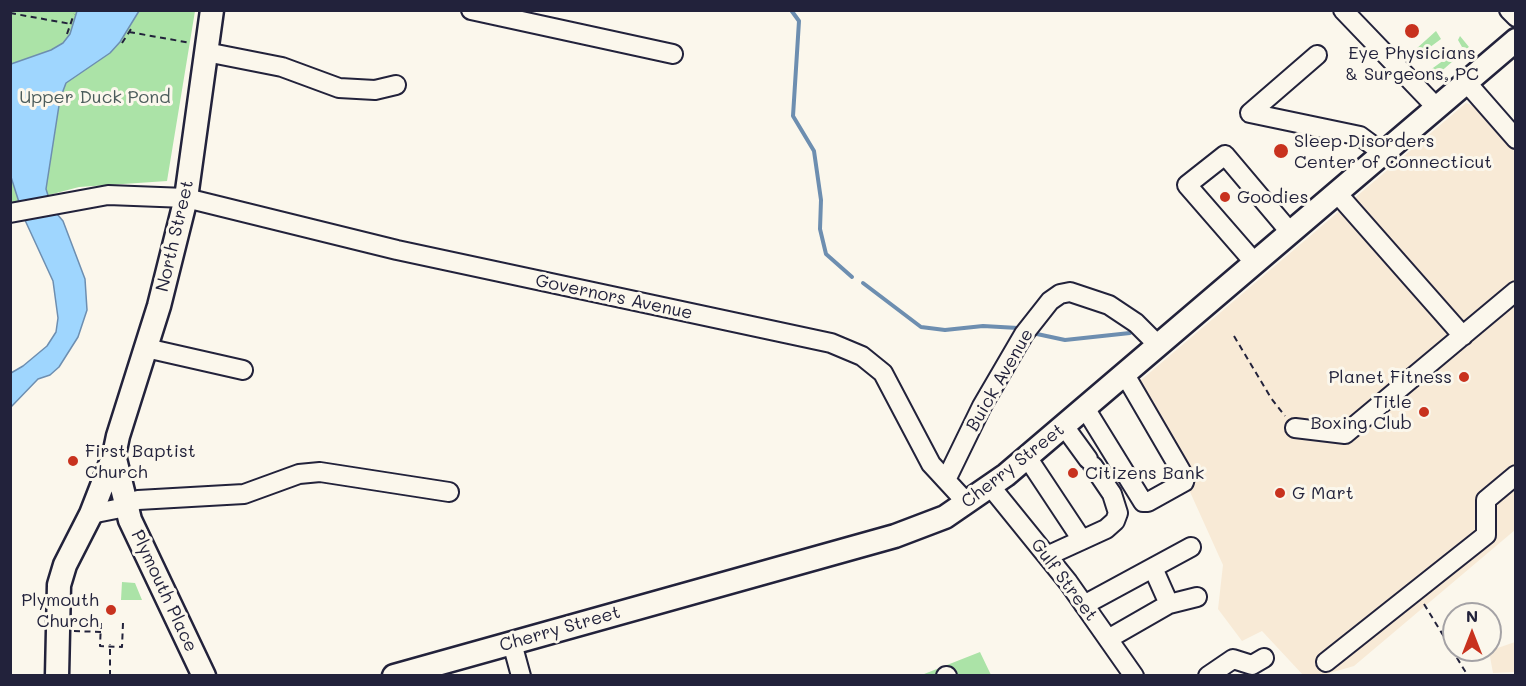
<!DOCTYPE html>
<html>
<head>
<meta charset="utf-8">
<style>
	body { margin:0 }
	#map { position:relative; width:1526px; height:686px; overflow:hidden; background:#fbf7ec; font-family:Mali,sans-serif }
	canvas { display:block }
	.frame { position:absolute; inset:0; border:12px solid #22223b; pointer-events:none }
	.north { position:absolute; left:1442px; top:602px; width:60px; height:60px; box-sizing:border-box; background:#fbf7ec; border:2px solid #a4a2a5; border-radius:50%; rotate:0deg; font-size:16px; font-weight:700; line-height:24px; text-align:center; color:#22223b }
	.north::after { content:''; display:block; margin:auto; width:21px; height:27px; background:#c8321e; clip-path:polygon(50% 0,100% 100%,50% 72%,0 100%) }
</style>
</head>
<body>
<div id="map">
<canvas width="1526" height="686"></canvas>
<div class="frame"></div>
<div class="north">N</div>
</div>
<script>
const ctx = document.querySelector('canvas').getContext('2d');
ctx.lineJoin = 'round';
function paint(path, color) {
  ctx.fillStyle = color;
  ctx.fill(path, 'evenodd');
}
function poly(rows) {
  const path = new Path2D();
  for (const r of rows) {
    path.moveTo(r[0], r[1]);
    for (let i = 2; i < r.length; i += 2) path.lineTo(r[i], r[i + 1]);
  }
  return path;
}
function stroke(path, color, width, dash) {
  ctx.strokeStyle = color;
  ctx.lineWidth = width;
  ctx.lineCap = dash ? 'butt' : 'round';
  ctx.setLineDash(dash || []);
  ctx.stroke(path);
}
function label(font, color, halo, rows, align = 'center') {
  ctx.font = font + ' Mali,sans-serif';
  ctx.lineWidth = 6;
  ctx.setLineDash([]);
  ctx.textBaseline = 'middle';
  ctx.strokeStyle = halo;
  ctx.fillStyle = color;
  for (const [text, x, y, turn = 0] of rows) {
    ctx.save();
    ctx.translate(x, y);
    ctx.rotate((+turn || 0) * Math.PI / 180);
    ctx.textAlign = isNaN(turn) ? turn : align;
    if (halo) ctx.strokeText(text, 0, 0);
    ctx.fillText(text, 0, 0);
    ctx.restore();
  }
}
paint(poly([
	[1466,103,1474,106,1515,152,1515,530,1354,666,1323,675,1303,675,1262,631,1242,641,1218,609,1223,565,1140,381],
	[1515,642,1515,672,1493,673,1489,651]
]), '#f8ead6');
paint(poly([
	[11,11,195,11,167,181,79,187,11,205],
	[1436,31,1441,39,1410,62,1406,58],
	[1460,36,1469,47,1429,82,1416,70,1421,69,1426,73,1462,47,1458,40],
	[122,582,135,583,142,600,121,600],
	[980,652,991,675,919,676]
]), '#abe3a7');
const water = poly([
	[77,11,139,11,120,42,110,53,66,83,60,99,46,189,52,208,63,221,85,279,87,310,78,337,59,367,50,375,38,379,11,407,11,373,23,366,47,346,56,332,58,318,53,281,24,218,11,177,11,64,51,50,63,43,70,34,77,11]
]);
paint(water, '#9fd6fe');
stroke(water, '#6d8eb0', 1.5);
stroke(poly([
	[791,10,799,21,793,116,814,151,821,200,820,229,826,254,852,277],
	[863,283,921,327,945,330,983,326,1018,328],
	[1037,334,1065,340,1130,333]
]), '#6d8eb0', 4);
const minor = poly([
	[471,10,673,54],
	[1343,10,1437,108],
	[1509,10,1516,17],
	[206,52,282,67,339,88,375,90,396,85],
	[1317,55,1250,113,1360,136,1383,153],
	[1467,83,1516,139],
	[1336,192,1463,336],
	[10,213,108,195,186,198,397,250,831,343,862,356,883,373,931,464,967,503],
	[1254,262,1187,185,1225,155,1290,232],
	[146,348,243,370],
	[1085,408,1143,502,1148,502,1184,482,1185,478,1177,464,1124,373],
	[1064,426,1088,459],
	[1295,428,1345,434,1516,291],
	[1027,457,1082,540,1047,556],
	[946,480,982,406,1024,334,1050,301,1060,294,1070,292,1109,305,1136,323,1158,345],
	[991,487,1068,582,1134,676],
	[91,514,116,509,138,500,244,494,299,474,320,472,449,492],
	[1082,540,1106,529,1115,521,1118,513,1112,494,1093,466],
	[1153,568,1169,604],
	[1084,605,1191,547],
	[1108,639,1169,604,1197,597],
	[512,643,521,676],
	[1326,662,1486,535,1486,500,1516,475],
	[946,676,947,676],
	[1208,676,1233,659,1252,665,1264,658]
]);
const major = poly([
	[114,455,130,520,204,676],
	[57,676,59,585,65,565,91,514,114,455,118,436,159,306,186,198,212,10],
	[394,676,895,536,945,517,1006,475,1516,40]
]);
stroke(minor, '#22223b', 22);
stroke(major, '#22223b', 27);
stroke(poly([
	[10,13,71,24],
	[129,32,191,43],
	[67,34,74,14],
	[122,43,133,26],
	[1234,336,1271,398,1285,416],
	[1424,604,1468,676],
	[101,623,100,646,122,647,123,623],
	[74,631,101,632],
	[110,676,110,644]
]), '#22223b', 2, [6, 4.5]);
stroke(minor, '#fbf7ec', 18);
stroke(major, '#fbf7ec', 22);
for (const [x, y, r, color] of [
	[1412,31,8,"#c8321e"],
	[1281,151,8,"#c8321e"],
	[1225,197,6,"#c8321e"],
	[1464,377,6,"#c8321e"],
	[1424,412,6,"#c8321e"],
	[73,461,6,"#c8321e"],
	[1073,473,6,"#c8321e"],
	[1280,493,6,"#c8321e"],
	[111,610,6,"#c8321e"]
]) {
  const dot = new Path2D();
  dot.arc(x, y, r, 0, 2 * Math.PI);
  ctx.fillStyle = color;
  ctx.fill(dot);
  stroke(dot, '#fbf7ec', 2);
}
label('18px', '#22223b', '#fbf7ec', [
	["Eye Physicians",1412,53,"center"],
	["& Surgeons, PC",1412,74,"center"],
	["Sleep Disorders",1294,141],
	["Center of Connecticut",1294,162],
	["Goodies",1237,197],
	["Planet Fitness",1452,377,"right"],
	["Title",1412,402,"right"],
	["Boxing Club",1412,423,"right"],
	["First Baptist",85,451],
	["Church",85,472],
	["Citizens Bank",1085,473],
	["G Mart",1292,493],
	["Plymouth",99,600,"right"],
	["Church",99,621,"right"]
], 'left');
label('18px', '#4b5c5b', '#fbf7ec', [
	["Upper Duck Pond",95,97]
]);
label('18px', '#22223b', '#fbf7ec', [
	["North Street",175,236,-77],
	["Governors Avenue",614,297,12],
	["Buick Avenue",1000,380,-60],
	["Cherry Street",1013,466,-38],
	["Gulf Street",1064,580,53],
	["Plymouth Place",164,591,65],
	["Cherry Street",560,629,-16]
]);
</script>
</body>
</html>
